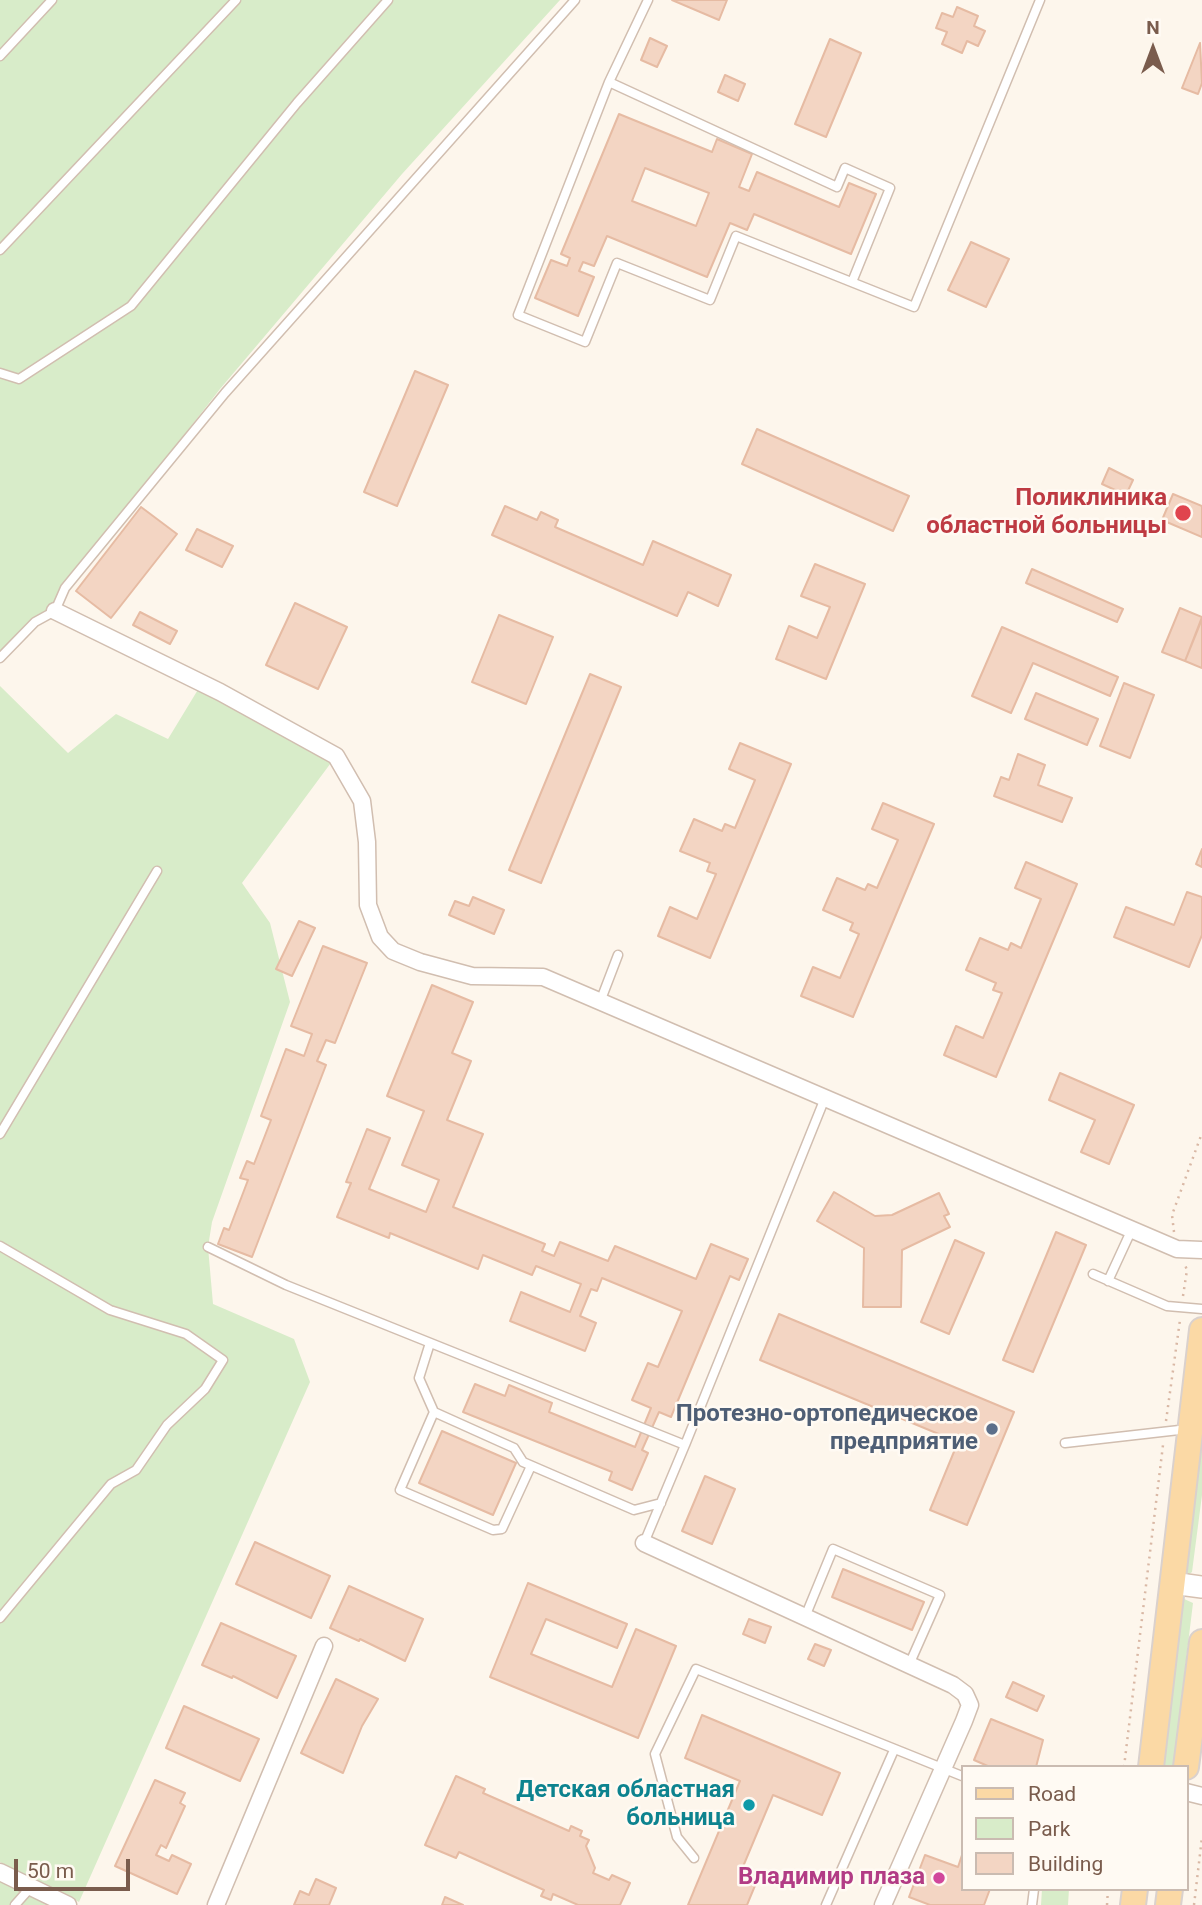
<!DOCTYPE html>
<html>
<head>
<meta charset="utf-8">
<style>
	body { margin:0 }
	#map { position:relative; width:1202px; height:1905px; overflow:hidden; background:#fdf6ec; font-family:Roboto,sans-serif }
	canvas { display:block }
	.legend { position:absolute; left:961px; top:1765px; width:228px; height:126px; box-sizing:border-box; background:#fffaf3; border:2px solid #cabbb1; margin:0; padding:9px 12px; list-style:none; font-size:21px; color:#7a5c4d }
	.legend li { display:flex; align-items:center; gap:14px; height:35px }
	.legend b { width:35px; border:2px solid #cabbb1 }
	.north { position:absolute; left:1118px; top:14px; width:70px; height:70px; -webkit-text-stroke:5px #fffaf3; paint-order:stroke; rotate:0deg; font-size:19px; font-weight:700; line-height:28px; text-align:center; color:#7a5c4d }
	.north::after { content:''; display:block; margin:auto; width:24px; height:32px; background:#7a5c4d; clip-path:polygon(50% 0,100% 100%,50% 72%,0 100%) }
	.scale { position:absolute; left:14px; top:1859px; width:116px; height:32px; box-sizing:border-box; border:4px solid #7a5c4d; border-top:0; padding-left:9px; font-size:21px; line-height:24px; white-space:nowrap; color:#7a5c4d; -webkit-text-stroke:5px #fffaf3; paint-order:stroke }
</style>
</head>
<body>
<div id="map">
<canvas width="1202" height="1905"></canvas>
<ul class="legend">
<li><b style="height:9px;background:#fbd9a5"></b>Road</li>
<li><b style="height:19px;background:#d8ecc9"></b>Park</li>
<li><b style="height:19px;background:#f3d5c3"></b>Building</li>
</ul>
<div class="north">N</div>
<div class="scale">50 m</div>
</div>
<script>
const ctx = document.querySelector('canvas').getContext('2d');
ctx.lineJoin = 'round';
function paint(path, color) {
  ctx.fillStyle = color;
  ctx.fill(path, 'evenodd');
}
function poly(rows) {
  const path = new Path2D();
  for (const r of rows) {
    path.moveTo(r[0], r[1]);
    for (let i = 2; i < r.length; i += 2) path.lineTo(r[i], r[i + 1]);
  }
  return path;
}
function stroke(path, color, width, dash) {
  ctx.strokeStyle = color;
  ctx.lineWidth = width;
  ctx.lineCap = dash ? 'butt' : 'round';
  ctx.setLineDash(dash || []);
  ctx.stroke(path);
}
function label(font, color, halo, rows, align = 'center') {
  ctx.font = font + ' Roboto,sans-serif';
  ctx.lineWidth = 5;
  ctx.setLineDash([]);
  ctx.textBaseline = 'middle';
  ctx.strokeStyle = halo;
  ctx.fillStyle = color;
  for (const [text, x, y, turn = 0] of rows) {
    ctx.save();
    ctx.translate(x, y);
    ctx.rotate((+turn || 0) * Math.PI / 180);
    ctx.textAlign = isNaN(turn) ? turn : align;
    if (halo) ctx.strokeText(text, 0, 0);
    ctx.fillText(text, 0, 0);
    ctx.restore();
  }
}
paint(poly([
	[0,0,560,0,402,174,220,389,65,588,55,611,35,622,0,657],
	[202,683,336,756,242,883,270,923,290,1002,212,1222,208,1247,213,1304,294,1339,310,1382,79,1902,0,1862,0,686,68,753,116,714,168,739],
	[1202,1390,1202,1495,1192,1572,1188,1575,1182,1574],
	[1182,1598,1193,1603,1173,1767,1159,1767],
	[0,1871,68,1905,0,1905],
	[1042,1889,1069,1889,1068,1905,1041,1905]
]), '#d8ecc9');
const building = poly([
	[672,0,727,0,719,20,672,0],
	[957,7,978,16,974,26,985,31,978,46,967,41,962,53,942,44,947,32,936,28,942,13,953,17,957,7],
	[650,38,667,46,657,67,641,60,650,38],
	[830,39,861,53,826,137,795,124,830,39],
	[1200,43,1202,83,1198,94,1182,88,1200,43],
	[725,75,745,84,738,101,718,92,725,75],
	[619,114,712,152,717,139,752,154,739,187,749,191,757,172,839,207,849,183,876,194,851,254,754,214,747,230,730,223,707,277,607,236,594,266,583,262,579,271,594,277,578,316,535,298,551,260,567,266,570,258,561,254,619,114],
	[645,168,709,193,696,226,632,201,645,168],
	[971,242,1009,259,986,307,948,290,971,242],
	[415,371,448,385,397,506,364,492,415,371],
	[757,429,909,496,893,531,742,464,757,429],
	[1109,468,1133,480,1126,495,1102,484,1109,468],
	[1173,494,1202,506,1202,537,1162,520,1173,494],
	[505,506,537,520,541,512,558,520,555,527,643,565,653,541,731,575,718,606,688,592,677,616,492,535,505,506],
	[141,507,177,534,111,618,76,591,141,507],
	[197,529,233,546,222,567,186,550,197,529],
	[815,564,865,584,826,679,776,659,789,626,817,638,830,607,801,596,815,564],
	[1032,569,1123,609,1117,622,1026,583,1032,569],
	[295,603,347,627,318,689,266,665,295,603],
	[1180,608,1202,617,1185,661,1162,652,1180,608],
	[140,612,177,631,170,644,133,625,140,612],
	[499,615,553,637,526,704,472,682,499,615],
	[1202,619,1202,668,1185,661,1202,619],
	[1002,627,1118,677,1110,696,1033,663,1011,713,972,696,1002,627],
	[590,674,621,687,541,883,509,870,590,674],
	[1124,683,1154,695,1130,758,1100,746,1124,683],
	[1036,693,1098,719,1087,745,1025,719,1036,693],
	[740,743,791,764,710,958,658,936,670,907,697,919,716,874,707,871,710,863,680,851,694,819,722,831,725,824,735,828,755,780,729,769,740,743],
	[1018,754,1045,765,1038,785,1072,798,1062,822,994,796,1001,777,1009,780,1018,754],
	[883,803,934,824,853,1017,801,996,813,967,840,978,859,934,850,930,853,923,823,910,837,878,865,890,868,884,877,888,898,840,872,829,883,803],
	[1202,849,1202,867,1196,864,1202,849],
	[1026,862,1077,884,996,1077,944,1055,956,1026,983,1038,1002,993,993,990,996,983,966,970,980,938,1008,950,1011,943,1021,948,1041,899,1015,888,1026,862],
	[1187,892,1202,897,1202,935,1189,967,1114,937,1126,907,1174,925,1187,892],
	[473,897,504,910,494,934,449,915,455,901,469,906,473,897],
	[299,921,315,928,292,976,276,969,299,921],
	[323,946,367,963,335,1043,326,1040,317,1061,326,1065,252,1257,218,1244,224,1228,229,1230,248,1180,240,1178,247,1161,254,1164,271,1120,261,1116,286,1049,304,1056,312,1034,291,1026,323,946],
	[432,985,473,1002,452,1053,471,1061,447,1120,483,1134,453,1207,545,1244,542,1251,554,1256,560,1242,608,1261,615,1246,696,1279,711,1244,748,1259,739,1280,730,1276,671,1417,659,1412,642,1450,648,1453,632,1490,609,1480,612,1472,463,1412,475,1384,505,1396,509,1385,552,1403,549,1412,635,1447,651,1408,632,1400,648,1363,658,1367,682,1311,602,1278,597,1291,591,1289,580,1316,596,1323,585,1351,510,1321,521,1292,570,1312,581,1284,536,1266,532,1275,483,1255,478,1269,390,1233,389,1238,337,1217,351,1183,346,1182,367,1129,390,1138,369,1189,426,1212,439,1180,402,1165,424,1111,387,1096,432,985],
	[1060,1073,1134,1105,1109,1164,1081,1152,1095,1120,1049,1100,1060,1073],
	[834,1192,875,1216,892,1215,939,1193,949,1214,944,1216,950,1227,902,1250,901,1307,863,1307,864,1248,817,1221,834,1192],
	[1056,1232,1086,1245,1033,1372,1003,1360,1056,1232],
	[955,1240,984,1253,949,1334,921,1322,955,1240],
	[779,1314,1014,1412,967,1525,930,1510,958,1442,760,1360,779,1314],
	[442,1431,516,1463,493,1515,419,1483,442,1431],
	[705,1476,735,1489,712,1544,682,1531,705,1476],
	[255,1542,330,1576,311,1618,236,1584,255,1542],
	[843,1569,924,1602,912,1630,832,1597,843,1569],
	[528,1583,627,1624,617,1648,546,1619,531,1654,612,1687,636,1629,676,1646,638,1738,490,1677,528,1583],
	[349,1586,423,1619,405,1661,360,1639,359,1641,330,1628,349,1586],
	[749,1619,771,1627,765,1643,743,1634,749,1619],
	[221,1623,296,1656,277,1698,233,1676,232,1678,202,1665,221,1623],
	[815,1644,831,1650,824,1666,808,1659,815,1644],
	[336,1679,378,1699,362,1726,343,1773,301,1753,336,1679],
	[1013,1682,1044,1696,1037,1711,1006,1697,1013,1682],
	[184,1706,259,1739,240,1781,166,1748,184,1706],
	[702,1715,840,1773,822,1815,773,1795,742,1869,759,1876,747,1905,688,1905,740,1781,685,1758,702,1715],
	[991,1719,1043,1740,1036,1767,990,1767,974,1760,991,1719],
	[456,1776,485,1789,483,1793,569,1831,571,1826,582,1831,580,1836,589,1840,586,1846,595,1868,593,1873,609,1880,612,1875,630,1883,620,1905,578,1905,553,1894,551,1900,541,1896,544,1890,459,1852,456,1858,425,1845,456,1776],
	[155,1780,185,1793,180,1803,185,1806,166,1848,161,1845,156,1855,169,1861,172,1855,191,1864,177,1894,115,1866,155,1780],
	[925,1855,958,1867,962,1855,962,1889,990,1889,984,1905,930,1905,909,1897,925,1855],
	[316,1879,336,1888,329,1905,294,1905,300,1891,309,1895,316,1879],
	[445,1897,463,1905,442,1905,445,1897]
]);
paint(building, '#f3d5c3');
stroke(building, '#e6bba3', 2);
const service = poly([
	[648,0,609,82,518,315,585,342,617,263,710,300,736,236,914,307,1040,0],
	[0,56,52,0],
	[609,82,837,187,845,168,890,188,852,282],
	[0,250,236,0],
	[0,373,19,379,131,306,297,103,388,0],
	[0,658,35,622,55,611,65,588,225,393,575,0],
	[600,1002,618,955],
	[0,1134,157,871],
	[0,1246,110,1310,186,1334,223,1360,205,1389,167,1425,136,1470,111,1484,0,1618],
	[208,1247,286,1285,685,1445,644,1543],
	[1093,1274,1167,1306,1202,1309],
	[1108,1281,1132,1229],
	[430,1343,419,1378,434,1412,400,1490,493,1530,502,1529,531,1466],
	[434,1412,514,1448,523,1462,634,1510,661,1503],
	[1065,1443,1188,1429],
	[685,1445,825,1098],
	[805,1617,833,1549,940,1595,909,1665],
	[694,1858,677,1837,655,1754,696,1669,962,1776],
	[15,1905,31,1887],
	[826,1905,894,1750],
	[1032,1905,1034,1889]
]);
const minor = poly([
	[55,611,220,692,336,756,362,801,367,842,368,905,380,937,393,951,420,962,472,976,543,977,1177,1249,1202,1250],
	[644,1543,953,1685,965,1694,970,1705,964,1721,883,1905],
	[1186,1792,1202,1796],
	[0,1872,68,1905],
	[216,1905,324,1646]
]);
const secondary = poly([
	[1172,1583,1202,1587]
]);
const primary = poly([
	[1151,1767,1202,1330],
	[1186,1767,1202,1642],
	[1133,1905,1135,1889],
	[1168,1905,1170,1889]
]);
stroke(service, '#d1beb0', 11);
stroke(minor, '#d1beb0', 19);
stroke(secondary, '#d6c0b0', 24);
stroke(primary, '#dad1cd', 28);
stroke(poly([
	[1174,1232,1172,1215,1202,1133],
	[1183,1296,1187,1270,1185,1265],
	[1166,1421,1180,1320],
	[1124,1767,1163,1445],
	[1107,1905,1108,1889],
	[1194,1905,1202,1837]
]), '#d9b8a5', 2.5, [2, 5]);
stroke(service, '#fff', 8);
stroke(minor, '#fff', 16);
stroke(secondary, '#fff', 21);
stroke(primary, '#fbd9a5', 24);
for (const [x, y, r, color] of [
	[1183,513,9,"#e0444e"],
	[992,1429,7,"#5c6f8a"],
	[749,1805,7,"#0f9aa8"],
	[939,1878,7,"#d1479c"]
]) {
  const dot = new Path2D();
  dot.arc(x, y, r, 0, 2 * Math.PI);
  ctx.fillStyle = color;
  ctx.fill(dot);
  stroke(dot, '#fffaf3', 2.5);
}
label('bold 24px', '#be3a42', '#fffaf3', [
	["Поликлиника",1167,499],
	["областной больницы",1167,527]
], 'right');
label('bold 24px', '#4e5e75', '#fffaf3', [
	["Протезно-ортопедическое",978,1415],
	["предприятие",978,1443]
], 'right');
label('bold 24px', '#0d838f', '#fffaf3', [
	["Детская областная",735,1791],
	["больница",735,1819]
], 'right');
label('bold 24px', '#b23c85', '#fffaf3', [
	["Владимир плаза",925,1878]
], 'right');
</script>
</body>
</html>
